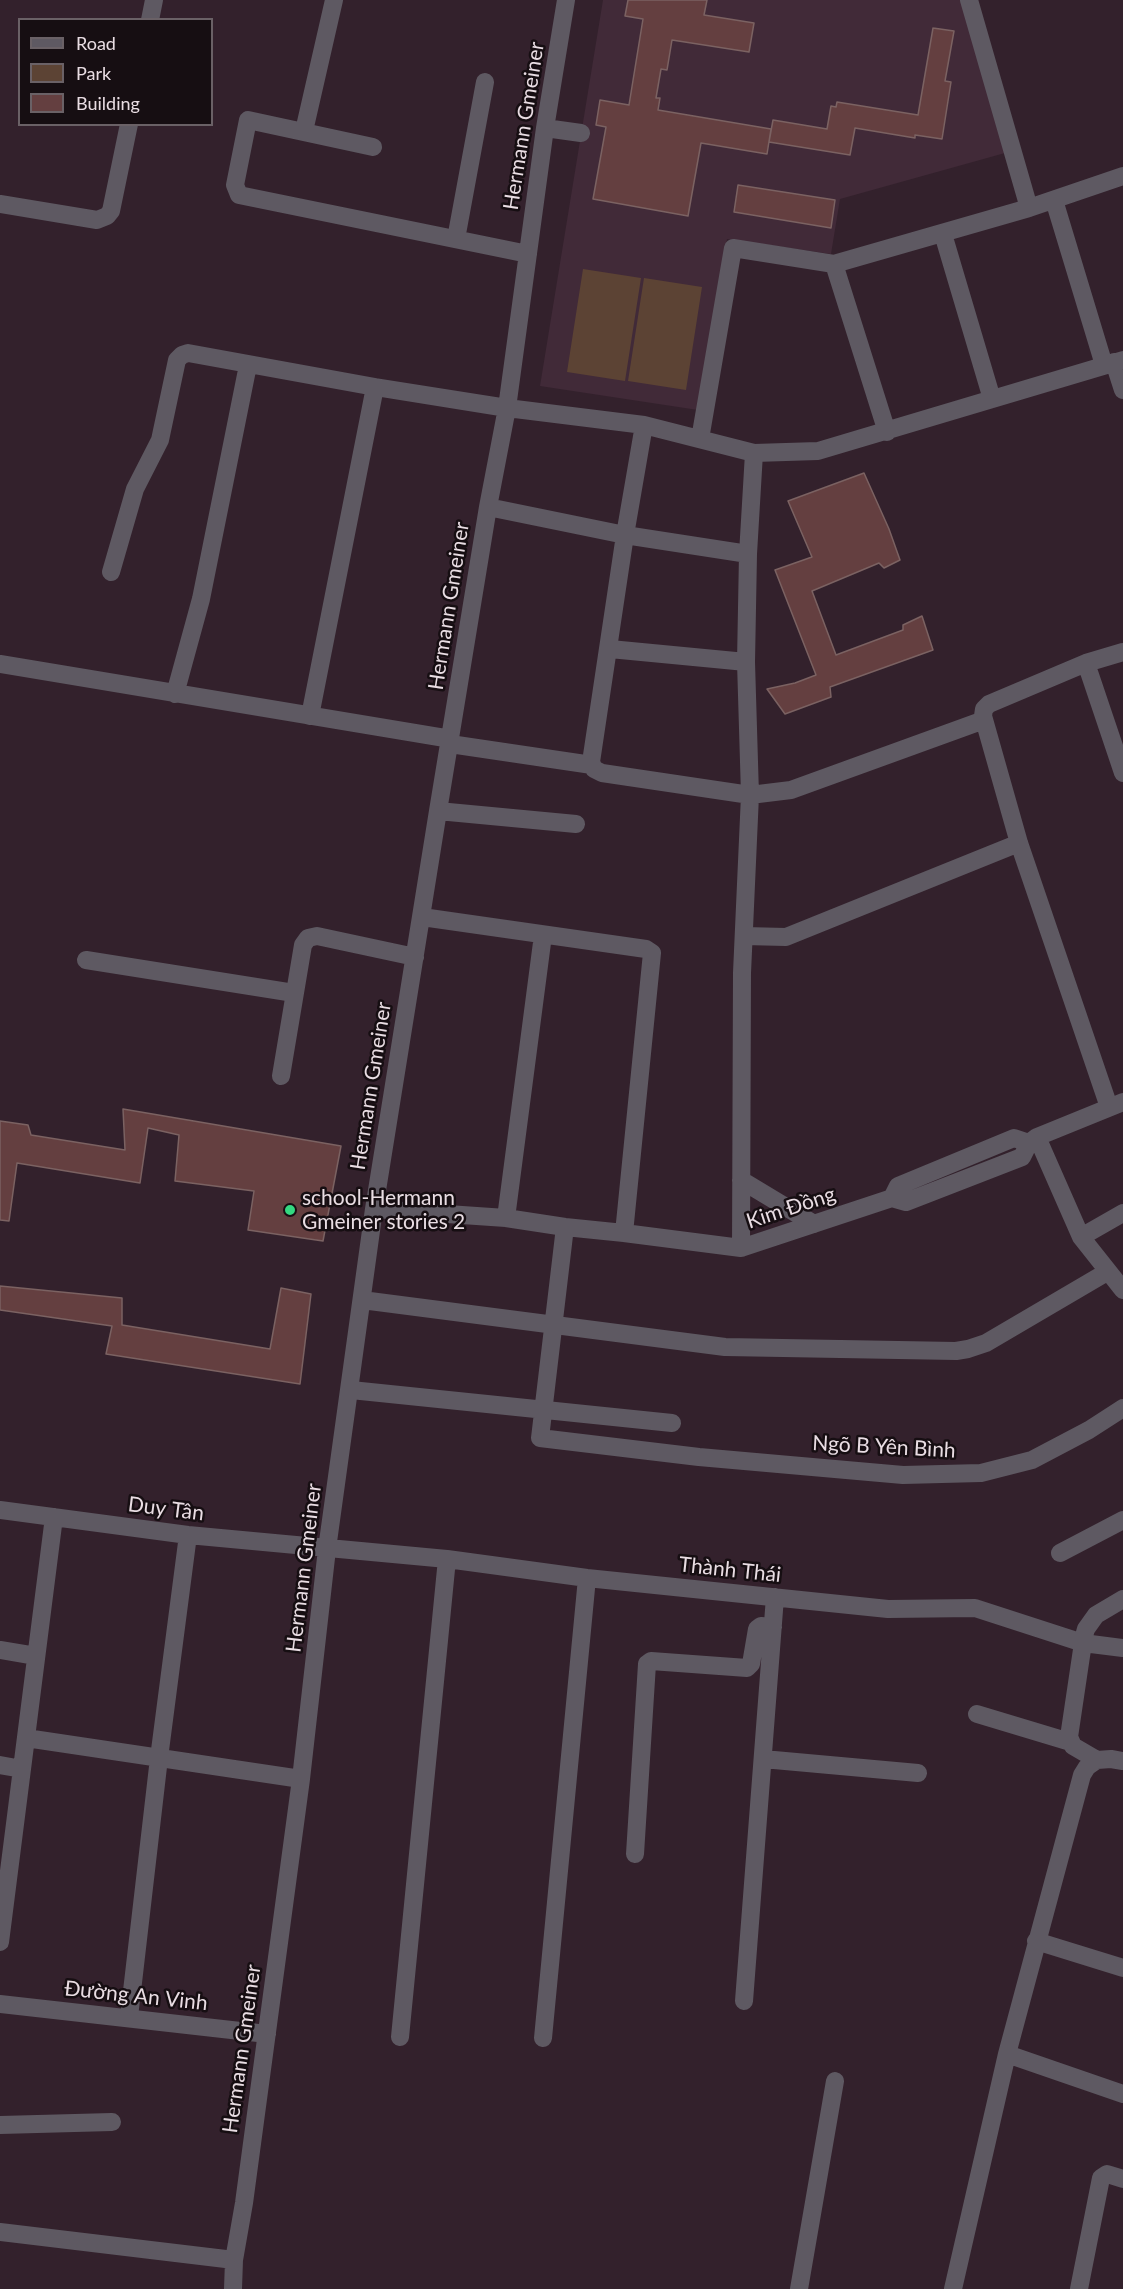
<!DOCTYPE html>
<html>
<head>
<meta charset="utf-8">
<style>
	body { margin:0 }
	#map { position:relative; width:1123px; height:2289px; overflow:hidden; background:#33212c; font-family:Lato,sans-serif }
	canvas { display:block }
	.legend { position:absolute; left:18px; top:18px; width:195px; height:108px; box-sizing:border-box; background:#160e12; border:2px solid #6a6166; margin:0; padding:8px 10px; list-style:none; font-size:18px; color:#e9dde3 }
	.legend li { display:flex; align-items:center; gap:12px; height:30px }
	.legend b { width:30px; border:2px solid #6a6166 }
</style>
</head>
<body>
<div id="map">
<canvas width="1123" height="2289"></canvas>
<ul class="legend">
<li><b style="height:8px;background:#5e5962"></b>Road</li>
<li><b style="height:16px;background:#5c4334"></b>Park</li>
<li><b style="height:16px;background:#643f40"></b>Building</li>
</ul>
</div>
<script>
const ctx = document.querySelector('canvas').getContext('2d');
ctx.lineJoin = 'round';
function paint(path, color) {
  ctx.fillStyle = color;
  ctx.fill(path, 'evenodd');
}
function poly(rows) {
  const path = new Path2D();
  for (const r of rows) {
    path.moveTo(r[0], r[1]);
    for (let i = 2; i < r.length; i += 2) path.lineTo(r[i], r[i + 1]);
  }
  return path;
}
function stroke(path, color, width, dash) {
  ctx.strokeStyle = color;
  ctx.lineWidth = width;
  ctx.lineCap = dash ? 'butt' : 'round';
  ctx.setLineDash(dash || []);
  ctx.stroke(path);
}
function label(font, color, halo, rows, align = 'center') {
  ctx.font = font + ' Lato,sans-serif';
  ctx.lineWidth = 5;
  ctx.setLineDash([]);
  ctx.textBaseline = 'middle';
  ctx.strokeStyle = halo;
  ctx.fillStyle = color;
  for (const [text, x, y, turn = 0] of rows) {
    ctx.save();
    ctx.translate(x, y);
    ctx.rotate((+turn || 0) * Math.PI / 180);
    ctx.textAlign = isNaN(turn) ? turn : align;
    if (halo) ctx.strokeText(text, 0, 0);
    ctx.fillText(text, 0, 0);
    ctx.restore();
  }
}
paint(poly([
	[603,0,963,0,1005,153,840,199,831,254,727,239,698,410,540,386]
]), '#412a38');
paint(poly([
	[583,269,641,278,625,381,567,372],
	[644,278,702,287,686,390,628,381]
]), '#5c4334');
const building = poly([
	[628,0,707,0,704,15,754,23,749,52,672,40,667,70,661,69,656,98,660,98,658,110,771,129,767,154,701,143,688,216,593,199,606,127,596,125,600,100,629,105,643,19,625,16,628,0],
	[933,28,954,31,945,81,951,82,942,139,915,135,915,138,855,128,850,155,769,142,773,120,827,129,831,106,836,107,837,102,918,115,933,28],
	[738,185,835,200,831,228,734,212,738,185],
	[864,473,889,529,900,560,884,568,879,563,812,591,836,655,903,630,903,625,922,616,933,650,830,687,831,697,785,714,767,689,795,683,816,675,775,570,812,557,788,501,864,473],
	[123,1109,341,1146,323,1241,248,1230,254,1191,175,1181,179,1135,148,1128,140,1183,17,1163,9,1221,0,1220,0,1121,28,1125,31,1135,125,1150,123,1109],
	[0,1286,122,1298,122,1325,270,1349,281,1288,311,1294,300,1384,106,1354,112,1326,0,1310,0,1286]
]);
paint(building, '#643f40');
stroke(building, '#7b6262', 1.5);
stroke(poly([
	[969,0,1029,208],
	[150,20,154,0],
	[545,128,581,133],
	[304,131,334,0],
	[373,147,248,120,235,185,239,195,528,254],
	[1054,200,1104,365],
	[0,204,97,220,107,216,111,211,129,124],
	[943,234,992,399],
	[456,239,485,82],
	[834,264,887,432],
	[1114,362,1123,390],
	[644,425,625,535,591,762,594,769,602,773,750,795,791,790,984,720],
	[700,439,733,248,834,264,1029,208,1123,176],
	[488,507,625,535,748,554],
	[111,572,135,489,160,440,177,360,182,355,188,353,375,387,507,408,644,425,754,453,818,451,1123,360],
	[610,649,746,662],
	[1086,663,1123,773],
	[0,664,451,739],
	[175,694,201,599,248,365],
	[310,716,375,387],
	[450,744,592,765],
	[438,811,576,824],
	[422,917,646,949,652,953,624,1233],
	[744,936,786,937,1019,843],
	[86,960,294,993],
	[281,1076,303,945,308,938,317,936,415,957],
	[1109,1107,1019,843,983,716,984,709,989,704,1086,663,1123,652],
	[1037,1137,1081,1237,1123,1290],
	[741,1180,814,1224],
	[892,1198,906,1202,1022,1157,1029,1143,1037,1137,1123,1102],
	[374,1209,506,1218,565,1227,624,1233,741,1248,892,1198,898,1186,1014,1138,1029,1143],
	[506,1218,543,935],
	[565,1227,540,1438,699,1457,903,1475,981,1473,1032,1460,1089,1430,1123,1408],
	[1081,1237,1123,1213],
	[741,1248,742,973,750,795,746,662,748,554,754,453],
	[362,1300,725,1347,956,1351,968,1349,986,1343,1107,1272],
	[351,1390,672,1423],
	[0,1510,188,1535,447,1559,587,1578,888,1609,975,1608,1083,1643,1123,1648],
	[1060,1553,1123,1520],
	[0,1650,36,1656],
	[977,1714,1070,1742],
	[26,1738,301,1779],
	[763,1759,918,1773],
	[1097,1760,1073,1746,1069,1737,1084,1636,1086,1629,1096,1615,1123,1599],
	[0,1765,22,1769],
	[635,1854,647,1664,651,1661,747,1668,751,1664,757,1629,761,1626,773,1627],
	[1036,1941,1123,1968],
	[0,1942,54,1517],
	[744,2001,775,1597],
	[0,2004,267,2034],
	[129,2017,159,1758,188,1535],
	[400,2037,447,1559],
	[543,2038,587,1578],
	[1007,2054,1123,2094],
	[0,2125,112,2122],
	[0,2232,234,2260],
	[233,2289,234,2260,244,2203,301,1779,327,1549,374,1209,438,811,488,507,507,408,545,128,566,0],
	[799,2289,835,2081],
	[953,2289,1007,2054,1082,1775,1087,1767,1097,1760,1111,1759,1123,1761],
	[1079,2289,1101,2178,1107,2174,1123,2179]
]), '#5e5962', 18);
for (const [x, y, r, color] of [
	[290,1210,6,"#34d881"]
]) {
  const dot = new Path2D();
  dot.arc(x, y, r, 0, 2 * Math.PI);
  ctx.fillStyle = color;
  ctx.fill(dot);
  stroke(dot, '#160e12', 2);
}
label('21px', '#e9dde3', '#160e12', [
	["Hermann Gmeiner",524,126,-81],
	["Hermann Gmeiner",449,606,-81],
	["Hermann Gmeiner",371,1086,-81],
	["Kim Đồng",791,1208,-18],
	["Ngõ B Yên Bình",884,1447,3],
	["Duy Tân",166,1509,7],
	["Hermann Gmeiner",304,1568,-83],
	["Thành Thái",730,1570,6],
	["Đường An Vinh",136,1996,6],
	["Hermann Gmeiner",242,2049,-82]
]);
label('21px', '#e9dde3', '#160e12', [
	["school-Hermann",302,1198],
	["Gmeiner stories 2",302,1222]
], 'left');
</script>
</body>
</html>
